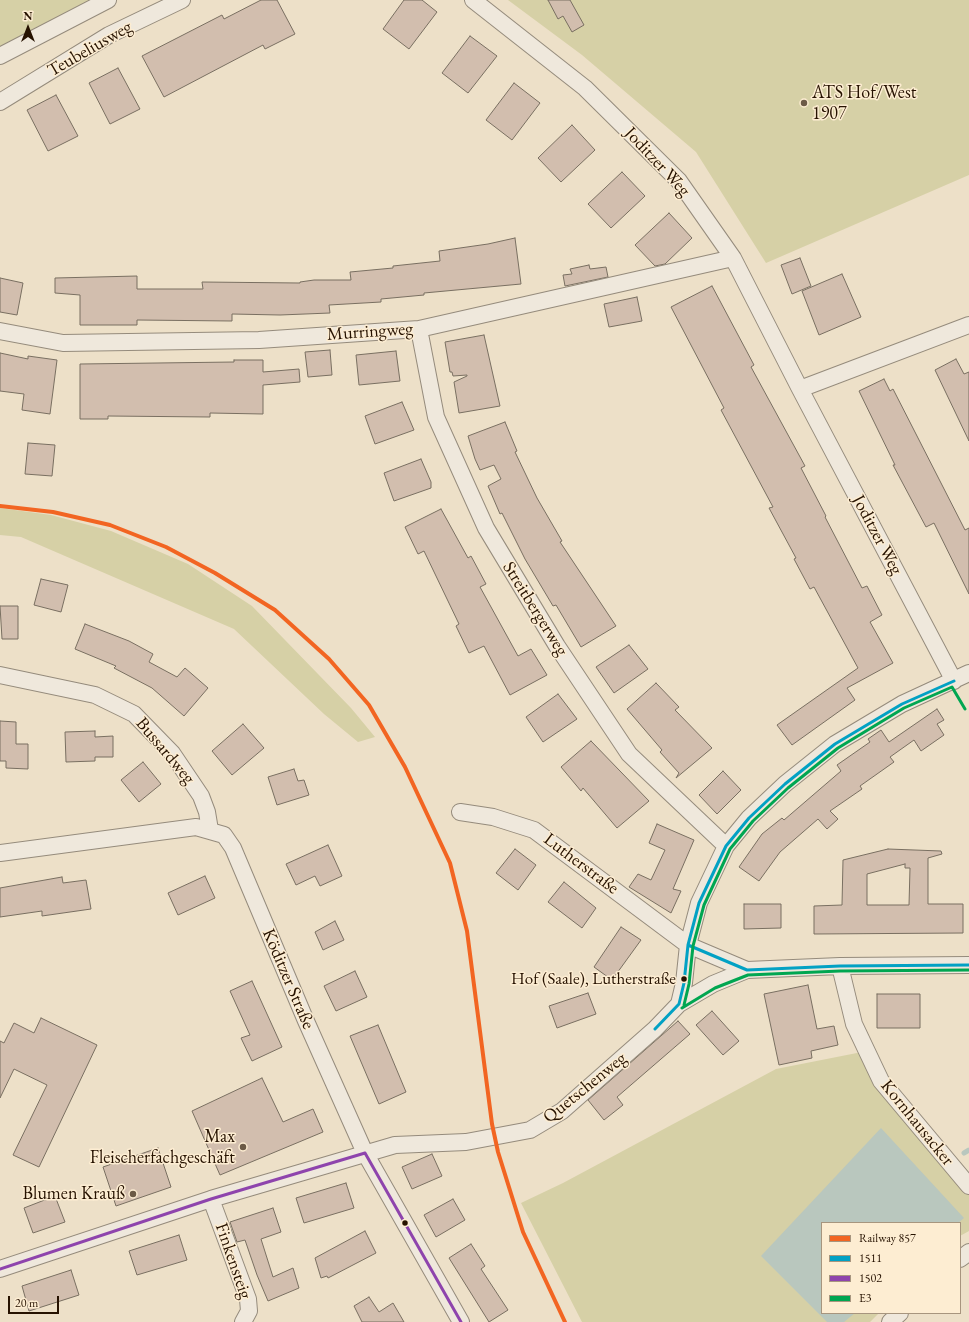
<!DOCTYPE html>
<html>
<head>
<meta charset="utf-8">
<style>
	body { margin:0 }
	#map { position:relative; width:969px; height:1322px; overflow:hidden; background:#ede0c8; font-family:"EB Garamond",serif }
	canvas { display:block }
	.legend { position:absolute; left:821px; top:1222px; width:140px; height:92px; box-sizing:border-box; background:#fdedd2; border:1px solid #a7957e; margin:0; padding:5px 7px; list-style:none; font-size:12px; color:#261200 }
	.legend li { display:flex; align-items:center; gap:8px; height:20px }
	.legend b { width:20px; border:1px solid #a7957e }
	.north { position:absolute; left:8px; top:8px; width:40px; height:40px; -webkit-text-stroke:3px #fdedd2; paint-order:stroke; rotate:0deg; font-size:11px; font-weight:700; line-height:16px; text-align:center; color:#261200 }
	.north::after { content:''; display:block; margin:auto; width:14px; height:18px; background:#261200; clip-path:polygon(50% 0,100% 100%,50% 72%,0 100%) }
	.scale { position:absolute; left:8px; top:1296px; width:51px; height:18px; box-sizing:border-box; border:2px solid #261200; border-top:0; padding-left:5px; font-size:12px; line-height:14px; white-space:nowrap; color:#261200; -webkit-text-stroke:3px #fdedd2; paint-order:stroke }
</style>
</head>
<body>
<div id="map">
<canvas width="969" height="1322"></canvas>
<ul class="legend">
<li><b style="height:5px;background:#f26522"></b>Railway 857</li>
<li><b style="height:5px;background:#02a1c4"></b>1511</li>
<li><b style="height:5px;background:#8e44ad"></b>1502</li>
<li><b style="height:5px;background:#00a651"></b>E3</li>
</ul>
<div class="north">N</div>
<div class="scale">20 m</div>
</div>
<script>
const ctx = document.querySelector('canvas').getContext('2d');
ctx.lineJoin = 'round';
function paint(path, color) {
  ctx.fillStyle = color;
  ctx.fill(path, 'evenodd');
}
function poly(rows) {
  const path = new Path2D();
  for (const r of rows) {
    path.moveTo(r[0], r[1]);
    for (let i = 2; i < r.length; i += 2) path.lineTo(r[i], r[i + 1]);
  }
  return path;
}
function stroke(path, color, width, dash) {
  ctx.strokeStyle = color;
  ctx.lineWidth = width;
  ctx.lineCap = dash ? 'butt' : 'round';
  ctx.setLineDash(dash || []);
  ctx.stroke(path);
}
function label(font, color, halo, rows, align = 'center') {
  ctx.font = font + ' "EB Garamond",serif';
  ctx.lineWidth = 3;
  ctx.setLineDash([]);
  ctx.textBaseline = 'middle';
  ctx.strokeStyle = halo;
  ctx.fillStyle = color;
  for (const [text, x, y, turn = 0] of rows) {
    ctx.save();
    ctx.translate(x, y);
    ctx.rotate((+turn || 0) * Math.PI / 180);
    ctx.textAlign = isNaN(turn) ? turn : align;
    if (halo) ctx.strokeText(text, 0, 0);
    ctx.fillText(text, 0, 0);
    ctx.restore();
  }
}
paint(poly([
	[0,0,108,0,0,56],
	[508,0,969,0,969,175,766,263,696,152,582,55],
	[0,508,51,515,111,531,188,564,252,606,351,708,375,737,358,742,324,714,234,629,21,537,0,535],
	[867,1051,969,1186,969,1231,960,1236,960,1223,822,1223,822,1313,879,1313,870,1322,582,1322,521,1203,563,1183,776,1069]
]), '#d6d0a6');
paint(poly([
	[881,1128,964,1218,958,1223,822,1223,822,1313,855,1313,844,1322,827,1322,761,1256]
]), '#b9c7be');
stroke(poly([
	[964,1153,969,1150]
]), '#b9c7be', 5);
const building = poly([
	[261,0,277,0,295,34,265,49,263,45,164,97,142,56,222,15,224,19,261,0],
	[404,0,422,0,437,12,409,49,383,29,404,0],
	[548,0,570,0,584,25,572,32,563,16,558,19,548,0],
	[470,36,497,56,468,93,442,73,470,36],
	[118,68,140,109,110,124,89,83,118,68],
	[514,83,540,103,512,140,486,120,514,83],
	[56,95,78,136,48,151,27,110,56,95],
	[572,125,595,150,561,182,538,158,572,125],
	[622,172,645,196,611,228,588,204,622,172],
	[669,213,692,238,665,264,655,266,635,245,669,213],
	[515,238,521,284,424,293,424,295,381,299,381,302,329,305,330,313,280,315,232,314,232,321,137,320,137,325,80,325,80,295,55,293,55,278,137,276,137,289,203,289,202,282,300,283,300,282,314,280,351,280,350,272,393,268,393,266,440,261,439,251,488,244,515,238],
	[800,258,811,286,792,294,781,265,800,258],
	[589,265,590,269,606,267,608,277,565,286,563,275,572,274,570,269,589,265],
	[842,274,861,317,819,335,802,291,842,274],
	[0,278,23,283,17,315,0,312,0,278],
	[712,286,754,365,751,367,805,466,801,468,826,516,825,517,862,588,867,586,882,615,870,622,893,663,847,688,855,700,792,745,777,725,858,668,814,587,810,589,794,559,796,558,769,508,773,507,721,410,724,408,671,307,712,286],
	[637,297,642,321,609,327,604,304,637,297],
	[484,335,500,406,459,413,454,382,467,376,467,375,453,376,452,372,450,372,445,342,484,335],
	[330,350,332,375,308,377,305,352,330,350],
	[396,351,400,381,359,385,356,355,396,351],
	[0,353,28,359,28,356,57,360,50,414,22,410,24,394,0,391,0,353],
	[956,359,964,374,969,372,969,441,935,370,956,359],
	[234,360,263,360,263,372,299,369,300,382,263,385,263,414,210,413,210,417,108,416,108,419,80,419,80,364,234,362,234,360],
	[884,379,890,391,893,389,965,530,969,528,969,594,934,523,926,527,893,465,895,465,859,391,884,379],
	[402,402,414,430,375,444,365,416,402,402],
	[505,422,517,451,515,452,537,498,562,541,560,542,616,626,581,647,556,605,553,606,525,559,502,513,500,514,488,486,501,479,494,465,480,470,475,459,468,436,505,422],
	[28,443,55,445,52,476,25,474,28,443],
	[421,459,431,482,431,488,394,501,384,473,421,459],
	[441,509,468,558,471,556,486,584,480,587,518,656,531,649,547,675,510,695,484,646,469,653,456,626,459,624,424,551,418,554,405,527,441,509],
	[41,579,68,585,61,612,34,605,41,579],
	[0,606,18,606,18,639,2,639,0,606],
	[85,624,129,641,153,654,149,662,177,677,185,668,208,688,184,716,152,688,114,668,116,666,75,649,85,624],
	[629,645,648,669,614,693,596,667,629,645],
	[656,683,679,707,675,710,712,748,676,778,679,773,660,752,662,750,627,709,656,683],
	[558,694,577,719,543,742,526,717,558,694],
	[937,709,944,720,937,724,944,735,921,751,914,740,890,757,894,762,860,786,862,789,830,811,838,819,827,829,818,819,780,852,759,881,739,867,762,834,782,818,784,820,841,771,837,765,870,742,868,739,881,730,889,742,937,709],
	[0,721,16,722,16,744,28,744,28,769,6,768,6,761,0,761,0,721],
	[243,724,264,748,232,775,212,751,243,724],
	[95,731,95,737,113,736,113,757,95,757,95,761,66,762,65,732,95,731],
	[591,741,649,801,617,828,583,788,581,791,561,767,591,741],
	[143,762,161,784,139,802,121,780,143,762],
	[294,769,298,781,304,780,309,795,277,805,268,777,294,769],
	[723,771,741,790,717,814,699,795,723,771],
	[657,824,694,840,673,889,681,891,671,913,629,887,638,874,651,880,665,850,649,843,657,824],
	[328,845,342,876,320,886,315,876,296,885,286,864,328,845],
	[515,849,536,865,518,890,496,873,515,849],
	[888,849,941,851,942,854,928,858,928,904,963,904,963,933,814,934,814,906,842,905,843,860,888,849],
	[905,864,905,868,910,868,909,905,867,905,867,874,905,864],
	[205,876,215,898,178,915,168,893,205,876],
	[62,877,63,883,86,880,91,909,42,916,42,911,0,917,0,888,62,877],
	[564,882,596,908,582,928,548,902,564,882],
	[744,904,781,904,781,928,744,929,744,904],
	[335,921,344,940,323,950,315,932,335,921],
	[621,927,641,940,612,980,594,967,621,927],
	[355,971,367,997,336,1011,324,986,355,971],
	[252,981,282,1047,252,1061,241,1038,250,1035,230,991,252,981],
	[808,985,817,1029,834,1026,838,1045,811,1051,812,1058,779,1065,764,994,808,985],
	[588,993,596,1014,557,1028,549,1006,588,993],
	[877,994,920,994,920,1028,877,1028,877,994],
	[712,1011,739,1041,723,1055,696,1025,712,1011],
	[41,1018,97,1045,39,1167,13,1155,47,1085,14,1069,0,1098,0,1041,4,1043,14,1023,34,1033,41,1018],
	[678,1021,690,1034,617,1097,623,1105,604,1120,588,1100,678,1021],
	[378,1025,406,1092,379,1104,350,1036,378,1025],
	[262,1078,283,1122,313,1109,323,1132,220,1175,192,1111,262,1078],
	[158,1148,171,1187,116,1206,103,1167,158,1148],
	[432,1154,442,1176,412,1189,402,1167,432,1154],
	[346,1183,354,1208,304,1223,296,1198,346,1183],
	[55,1196,65,1222,33,1233,24,1208,55,1196],
	[453,1199,465,1220,436,1237,424,1215,453,1199],
	[273,1208,281,1232,261,1239,273,1277,293,1268,299,1288,268,1301,257,1275,245,1240,237,1242,230,1222,273,1208],
	[365,1231,376,1253,328,1278,327,1276,321,1278,315,1258,365,1231],
	[179,1235,187,1260,137,1275,129,1251,179,1235],
	[471,1244,485,1266,481,1269,508,1310,489,1322,449,1258,471,1244],
	[71,1270,79,1295,29,1311,22,1286,71,1270],
	[369,1297,379,1312,393,1303,404,1322,362,1322,354,1306,369,1297]
]);
paint(building, '#d2beae');
stroke(building, '#796f61', 1);
const minor = poly([
	[473,0,585,88,679,181,733,258,800,389,954,681],
	[0,56,108,0],
	[0,102,109,35,182,0],
	[419,329,436,417,486,528,557,646,629,754,726,846],
	[0,331,63,343,259,340,419,329,733,258],
	[800,389,969,325],
	[0,675,95,695,134,714,172,753,201,796,207,812,210,830],
	[460,812,493,817,534,830,688,945,747,970],
	[0,853,196,827,224,835,233,848,306,1021,365,1153,461,1322],
	[840,966,854,1024,881,1081,969,1186],
	[679,1004,713,984,747,970,840,966,969,965],
	[211,1199,248,1299,249,1311,243,1322],
	[960,1259,969,1252],
	[0,1269,211,1199,395,1145,466,1142,530,1130,562,1111,655,1029,679,1004,684,983,688,945,699,903,726,846,749,818,785,784,835,744,902,704,969,673],
	[890,1322,900,1313]
]);
stroke(minor, '#958b7c', 18);
stroke(minor, '#efe8dc', 16);
stroke(poly([
	[688,945,747,970,840,966,969,965],
	[655,1029,679,1004,684,983,688,945,699,903,726,846,749,818,785,784,835,744,902,704,954,681]
]), '#02a1c4', 3);
stroke(poly([
	[365,1153,461,1322],
	[0,1269,211,1199,365,1153]
]), '#8e44ad', 3);
stroke(poly([
	[684,1005,689,984,693,946,704,905,730,849,753,821,788,788,838,748,904,708,952,687,965,709],
	[682,1008,715,988,748,975,840,971,969,970]
]), '#00a651', 3);
stroke(poly([
	[0,506,53,512,110,525,166,547,215,573,275,610,329,659,369,705,405,767,450,863,467,931,492,1124,498,1152,523,1232,565,1322]
]), '#f26522', 4);
for (const [x, y, r, color] of [
	[804,103,4,"#6c5a46"],
	[684,979,3.5,"#261200"],
	[243,1147,4,"#6c5a46"],
	[133,1194,4,"#6c5a46"],
	[405,1223,3.5,"#261200"]
]) {
  const dot = new Path2D();
  dot.arc(x, y, r, 0, 2 * Math.PI);
  ctx.fillStyle = color;
  ctx.fill(dot);
  stroke(dot, '#fdedd2', 1.5);
}
label('17px', '#261200', '#fdedd2', [
	["Hof (Saale), Lutherstraße",676,979]
], 'right');
label('18px', '#261200', '#fdedd2', [
	["Teubeliusweg",90,49,-30],
	["Joditzer Weg",657,162,47],
	["Murringweg",370,332,-4],
	["Joditzer Weg",877,535,62],
	["Streitbergerweg",535,609,58],
	["Bussardweg",165,751,50],
	["Lutherstraße",581,864,37],
	["Köditzer Straße",288,979,67],
	["Quetschenweg",585,1088,-39],
	["Kornhausacker",917,1123,51],
	["Finkensteig",233,1261,71]
]);
label('18px', '#261200', '#fdedd2', [
	["ATS Hof/West",812,93,"left"],
	["1907",812,114,"left"],
	["Max",235,1137],
	["Fleischerfachgeschäft",235,1158],
	["Blumen Krauß",125,1194]
], 'right');
</script>
</body>
</html>
